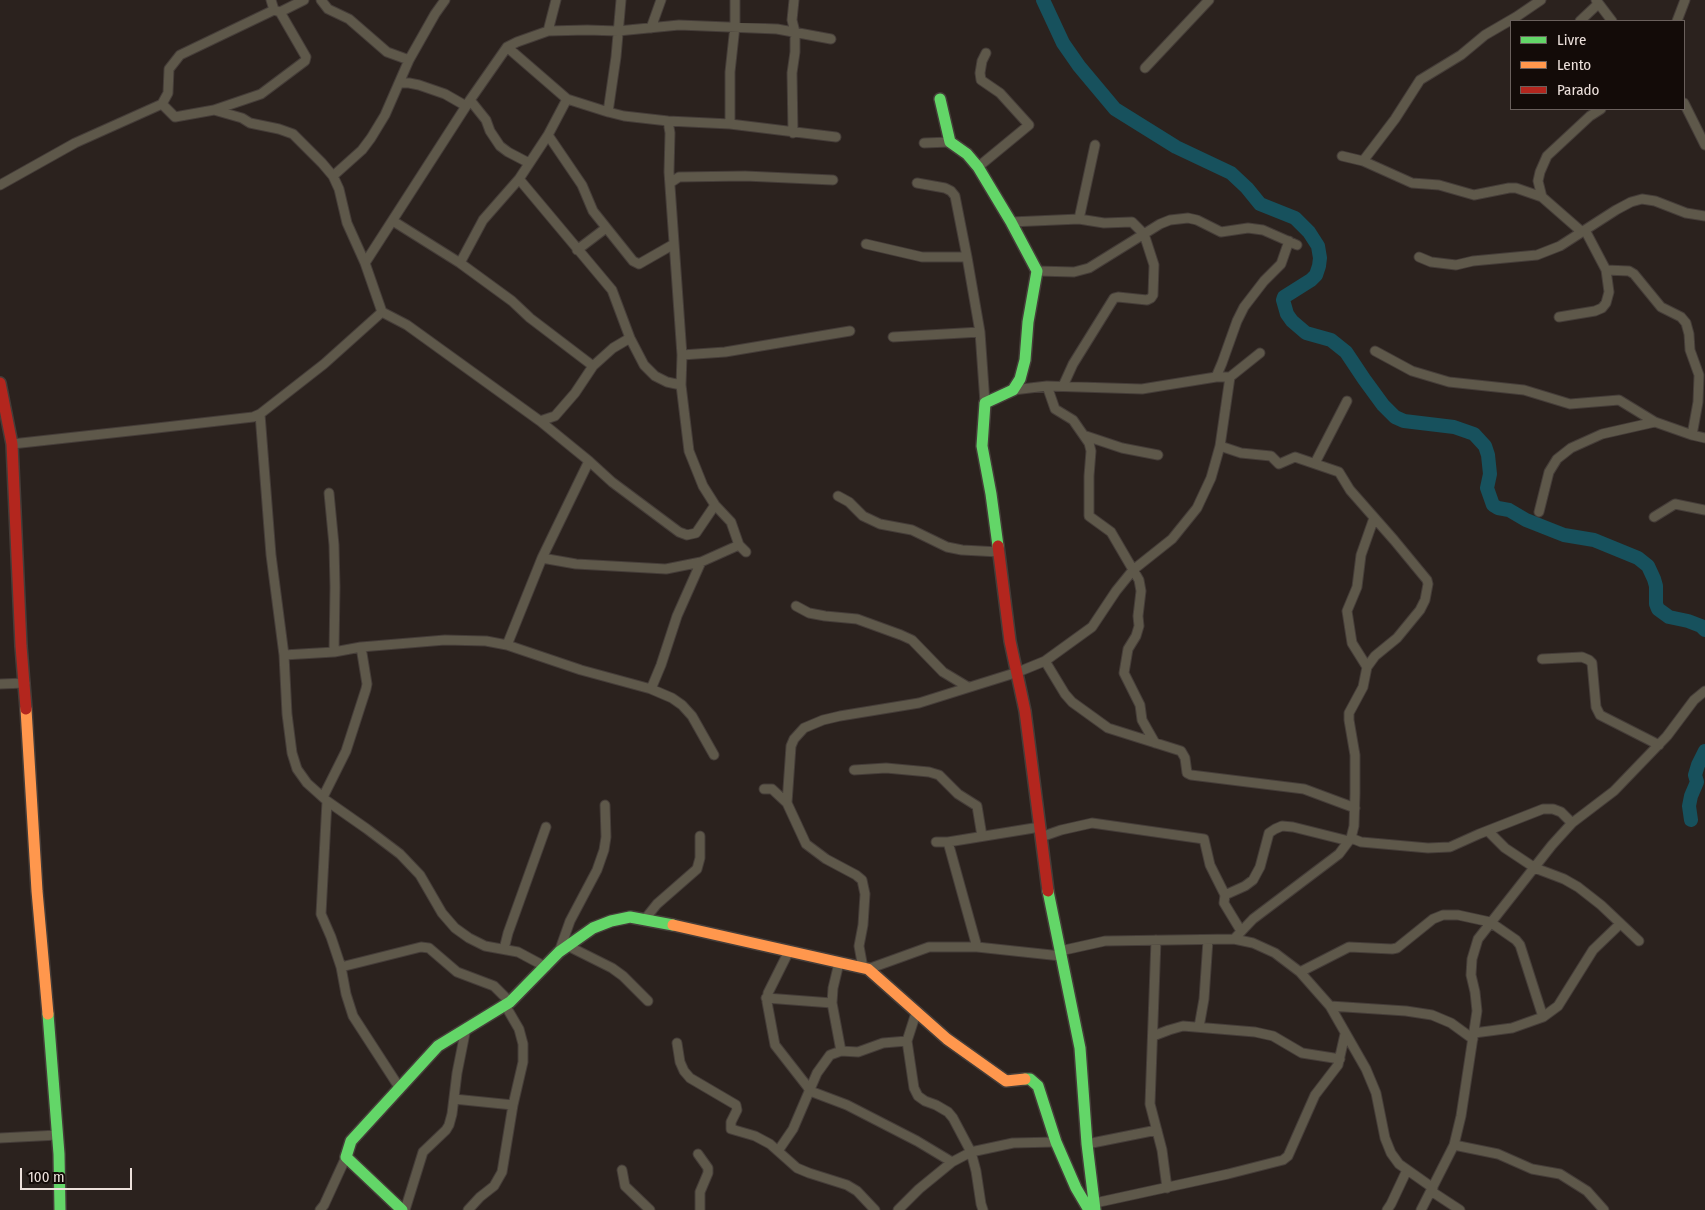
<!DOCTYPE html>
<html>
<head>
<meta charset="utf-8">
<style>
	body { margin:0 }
	#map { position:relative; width:1705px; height:1210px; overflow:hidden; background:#2b221e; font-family:"Fira Sans Condensed",sans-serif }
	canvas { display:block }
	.legend { position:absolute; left:1510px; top:20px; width:175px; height:90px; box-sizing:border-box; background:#130b08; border:1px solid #6a605c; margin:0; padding:6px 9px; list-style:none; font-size:15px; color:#ece0db }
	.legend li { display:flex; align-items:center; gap:10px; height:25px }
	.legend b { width:25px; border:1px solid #6a605c }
	.scale { position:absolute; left:20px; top:1168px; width:112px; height:22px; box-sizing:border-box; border:2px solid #ece0db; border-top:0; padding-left:6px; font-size:15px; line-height:18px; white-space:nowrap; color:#ece0db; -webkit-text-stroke:4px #130b08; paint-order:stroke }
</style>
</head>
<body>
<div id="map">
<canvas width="1705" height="1210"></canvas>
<ul class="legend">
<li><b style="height:6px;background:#63d668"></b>Livre</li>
<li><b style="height:6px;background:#ff974d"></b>Lento</li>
<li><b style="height:6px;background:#b3261e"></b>Parado</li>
</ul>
<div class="scale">100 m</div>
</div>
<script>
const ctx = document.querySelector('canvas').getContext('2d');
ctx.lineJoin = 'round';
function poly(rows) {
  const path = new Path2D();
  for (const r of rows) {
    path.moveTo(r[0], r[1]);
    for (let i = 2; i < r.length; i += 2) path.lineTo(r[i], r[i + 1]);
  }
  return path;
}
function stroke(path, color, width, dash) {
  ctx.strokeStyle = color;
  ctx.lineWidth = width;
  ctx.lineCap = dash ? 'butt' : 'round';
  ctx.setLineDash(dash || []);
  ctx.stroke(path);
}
stroke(poly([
	[1043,0,1063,43,1079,66,1115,109,1176,147,1231,173,1247,188,1260,204,1295,218,1309,232,1318,246,1320,258,1319,266,1316,275,1311,280,1284,297,1283,300,1287,314,1292,321,1306,333,1331,340,1346,352,1364,379,1383,405,1395,417,1404,421,1454,427,1474,434,1485,446,1488,455,1490,474,1487,488,1493,505,1498,508,1509,510,1526,520,1564,535,1594,540,1638,558,1648,566,1654,579,1656,586,1656,604,1658,609,1669,617,1688,621,1701,626,1705,630],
	[1691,820,1689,806,1691,796,1697,782,1695,775,1698,765,1705,751]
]), '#17515d', 14);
const street = poly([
	[321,0,328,9,349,19,387,52,409,60],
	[1596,0,1612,21],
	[280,12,304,0],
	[1580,21,1598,4],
	[1677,21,1685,0],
	[651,28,661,0],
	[548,31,556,0],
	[507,47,567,99,608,112,624,116,668,121,730,124,836,137],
	[1145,68,1209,0],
	[400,83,409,83,419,85,445,94,466,106],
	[470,100,486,120,490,131,500,146,508,152,529,163],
	[1684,103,1705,145],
	[162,104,175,117,214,110,261,94,305,61,306,57,280,12,274,10,271,0],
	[214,110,242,118,250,123,279,129,293,134,322,163,333,176,339,189,347,223,365,263,382,312,407,325,540,421,589,461,612,482,679,532,687,535,696,533,715,505],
	[608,112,616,57,621,0],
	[668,121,670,133,669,172,682,355,681,385,689,451,703,486,715,505,731,522,739,545,746,552],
	[730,124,730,72,735,26,735,0],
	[793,133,792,73,795,52,795,32,792,20,794,0],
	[548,135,582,185,593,211,633,261,639,264,674,244],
	[924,143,950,142],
	[1342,156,1363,161,1412,183,1439,185,1474,195,1509,188,1516,188,1542,197,1582,232],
	[1363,161,1395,119,1420,80,1461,55,1485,35,1516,17,1541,0],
	[978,167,1029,125,1000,93,981,80,980,73,982,61,986,53],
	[333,176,362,150,371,138,385,115,409,60,435,14,445,0],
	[519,179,612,290,630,338,644,365,655,376,667,382,681,385],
	[670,183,679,177,745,176,833,180],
	[917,183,945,188,951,191,955,196,967,257,980,332,985,403],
	[0,185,75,143,162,104,168,93,169,69,180,55,274,10],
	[1542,197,1538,181,1540,172,1547,156,1590,116,1601,109],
	[1079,219,1095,145],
	[393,221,460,263,512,301,530,318,593,366],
	[1011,222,1079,219,1104,223,1132,222,1144,234,1154,265,1153,295,1151,298,1147,300,1118,297,1114,298,1073,364,1063,386],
	[866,244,922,257,967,257],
	[577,250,606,228],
	[1419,257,1431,262,1456,265,1473,261,1537,255,1560,246,1616,210,1631,202,1642,199,1655,201,1686,213,1705,216],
	[365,263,470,100,507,47,517,42,548,31,587,30,618,31,679,25,777,29,831,39],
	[460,263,483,220,519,179,548,135,567,99],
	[1606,270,1629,271,1634,274,1661,307,1681,317,1686,323,1689,334,1690,350,1699,375,1698,402,1692,435],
	[1037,271,1074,272,1089,268,1160,224,1170,220,1188,218,1197,220,1221,232,1248,228,1263,230,1297,245],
	[1559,317,1595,311,1602,308,1606,303,1609,292,1606,270,1585,230],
	[893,337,980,332],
	[1375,351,1412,371,1449,382,1524,390,1570,404,1619,400,1655,422,1692,435,1705,438],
	[682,355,725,352,850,331],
	[1216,377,1230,377,1260,353],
	[1047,386,1055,409,1073,420,1089,443,1091,451,1089,476,1089,516,1111,532,1139,580,1141,591,1138,616,1139,626,1136,636,1128,649,1124,673,1140,705,1142,720,1155,743],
	[1013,390,1047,386,1142,389,1216,377,1222,363,1237,321,1244,307,1264,281,1281,264,1289,241],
	[260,414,271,555,284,655,287,714,292,753,297,769,307,783,327,801,367,829,400,854,420,875,442,913,455,928,469,938,485,946,518,952,546,967],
	[540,421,555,416,575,393,593,366,613,348,630,338],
	[1086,436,1122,448,1158,455],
	[12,444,157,428,253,417,260,414,324,364,382,312],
	[1220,446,1241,453,1271,456,1279,464,1295,457,1339,472,1350,490,1394,540,1427,580,1428,584,1425,600,1420,610,1397,638,1375,656,1367,667,1363,687,1349,713,1349,720,1355,755,1355,794,1354,826,1351,838,1339,854,1253,919,1234,939],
	[1315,463,1347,401],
	[329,493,334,545,335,587,334,652],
	[838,496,849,502,863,516,880,524,912,530,947,547,962,550,999,552],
	[1539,512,1549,472,1557,459,1571,448,1602,434,1655,422],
	[1654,517,1675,504,1705,510],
	[542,558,576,564,666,569,701,562,739,545],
	[796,606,809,613,825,616,857,619,901,635,912,640,943,672,968,687],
	[507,645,542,558,589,461],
	[284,655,334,652,361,647,445,640,486,641,507,645,581,670,651,689,672,698,682,705,692,716,714,755],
	[1542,659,1582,657,1589,660,1592,663,1596,707,1600,715,1659,745],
	[1045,661,1065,694,1072,702,1108,728,1181,751,1185,758,1187,773,1191,775,1304,789,1355,808],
	[1367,667,1352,643,1347,611,1357,587,1361,555,1374,518],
	[0,684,25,683],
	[651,689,661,665,677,616,701,562],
	[854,770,886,768,929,772,939,775,958,794,977,806,982,836],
	[764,789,772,789,787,803,806,844,826,859,856,875,862,880,865,894,863,925,859,946,863,968],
	[323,797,346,751,366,689,367,684,361,647],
	[327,801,321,914,331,937,341,967,346,994,353,1016,399,1087],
	[787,803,791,746,794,739,804,728,823,720,840,716,919,703,1018,672,1045,661,1092,627,1116,591,1133,570,1172,539,1197,508,1211,478,1220,446,1230,377],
	[1488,831,1505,848,1535,868,1564,879,1578,887,1601,905,1639,941],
	[1041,837,1061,830,1092,823,1204,839,1210,865,1225,895,1224,903,1241,931],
	[1351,838,1361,842,1428,848,1450,847,1479,834,1543,809,1553,809,1561,812,1572,823],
	[936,842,948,842,1040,827],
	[948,842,977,947],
	[1225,895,1245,886,1253,880,1260,867,1269,833,1275,829,1282,826,1293,827,1349,841],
	[645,919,657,904,697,869,700,858,700,836],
	[1156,940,1150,1104,1162,1150,1167,1188],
	[568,946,612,968,623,976,648,1001],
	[504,949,508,933,546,827],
	[789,951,768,993,767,1002,775,1045,807,1086,810,1091,847,1105,917,1141,952,1162],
	[1060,951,1105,941,1234,939,1253,943,1275,953,1300,972,1330,1006,1406,1011,1432,1015,1451,1023,1473,1039],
	[559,952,570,921,597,870,604,850,606,837,605,805],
	[839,963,833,988,832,1003,841,1051],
	[341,967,421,947,429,948,457,972,494,986,510,1002],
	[868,969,929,947,977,947,1061,956],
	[1300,972,1349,947,1392,949,1397,948,1433,919,1443,915,1458,915,1490,922,1516,940,1520,945,1543,1017],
	[766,998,832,1003],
	[1330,1006,1366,1069,1376,1093,1385,1138,1391,1153,1399,1164,1433,1188],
	[916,1013,907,1041,914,1088,918,1096,925,1101,936,1105,948,1112,953,1118,971,1152,976,1171,981,1204,983,1210],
	[1199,1027,1204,999,1208,940],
	[1474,1033,1512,1028,1543,1017,1558,1006,1593,950,1620,924],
	[1153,1036,1169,1030,1183,1026,1255,1032,1273,1036,1302,1053,1340,1059],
	[677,1043,680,1062,684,1071,690,1078,736,1105,737,1110,731,1122,731,1129,755,1136,770,1144,797,1168,809,1173,847,1185,857,1191,875,1210],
	[454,1099,513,1105],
	[0,1138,58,1135],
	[1087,1144,1157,1130],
	[1454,1145,1498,1154,1532,1169,1560,1174,1587,1191,1604,1210],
	[778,1151,793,1129,817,1073,830,1055,841,1051,858,1052,883,1043,907,1041],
	[698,1154,708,1168,708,1173,700,1192,700,1210],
	[622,1170,625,1186,650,1210],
	[1431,1191,1460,1210],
	[1095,1203,1228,1174,1283,1160,1288,1156,1315,1095,1338,1065,1345,1034],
	[320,1210,324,1205,346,1157],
	[405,1210,423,1152,446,1130,449,1125,452,1114,457,1073,466,1028],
	[468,1210,480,1197,494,1186,502,1172,513,1105,523,1062,523,1044,519,1029,505,1005],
	[898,1210,919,1189,952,1162,971,1152,1013,1143,1056,1142],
	[1387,1210,1391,1204,1407,1170],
	[1421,1210,1454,1145,1461,1116,1477,1011,1475,992,1471,975,1472,959,1478,939,1552,845,1572,823,1614,791,1667,736,1694,700,1705,691]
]);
const fast = poly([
	[940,99,950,142,967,154,978,167,1011,222,1037,271,1028,322,1025,360,1020,379,1013,390,985,403,982,446,991,494,998,546],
	[1048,891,1080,1048,1087,1144,1095,1210],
	[48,1014,59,1154,60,1210],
	[1025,1079,1030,1079,1038,1086,1056,1142,1076,1188,1089,1210],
	[402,1210,346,1157,351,1141,438,1046,510,1002,559,952,593,928,611,921,630,917,673,925]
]);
const slow = poly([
	[26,709,37,891,48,1014],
	[673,925,868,969,947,1039,1006,1081,1025,1079]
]);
const jam = poly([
	[0,383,12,444,21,646,26,709],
	[998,546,1010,641,1025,711,1048,891]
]);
stroke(street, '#453d39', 11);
stroke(fast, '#453d39', 14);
stroke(slow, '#453d39', 14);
stroke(jam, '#453d39', 14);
stroke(street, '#5e584a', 9);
stroke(fast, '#63d668', 11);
stroke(slow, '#ff974d', 11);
stroke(jam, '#b3261e', 11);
</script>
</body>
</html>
